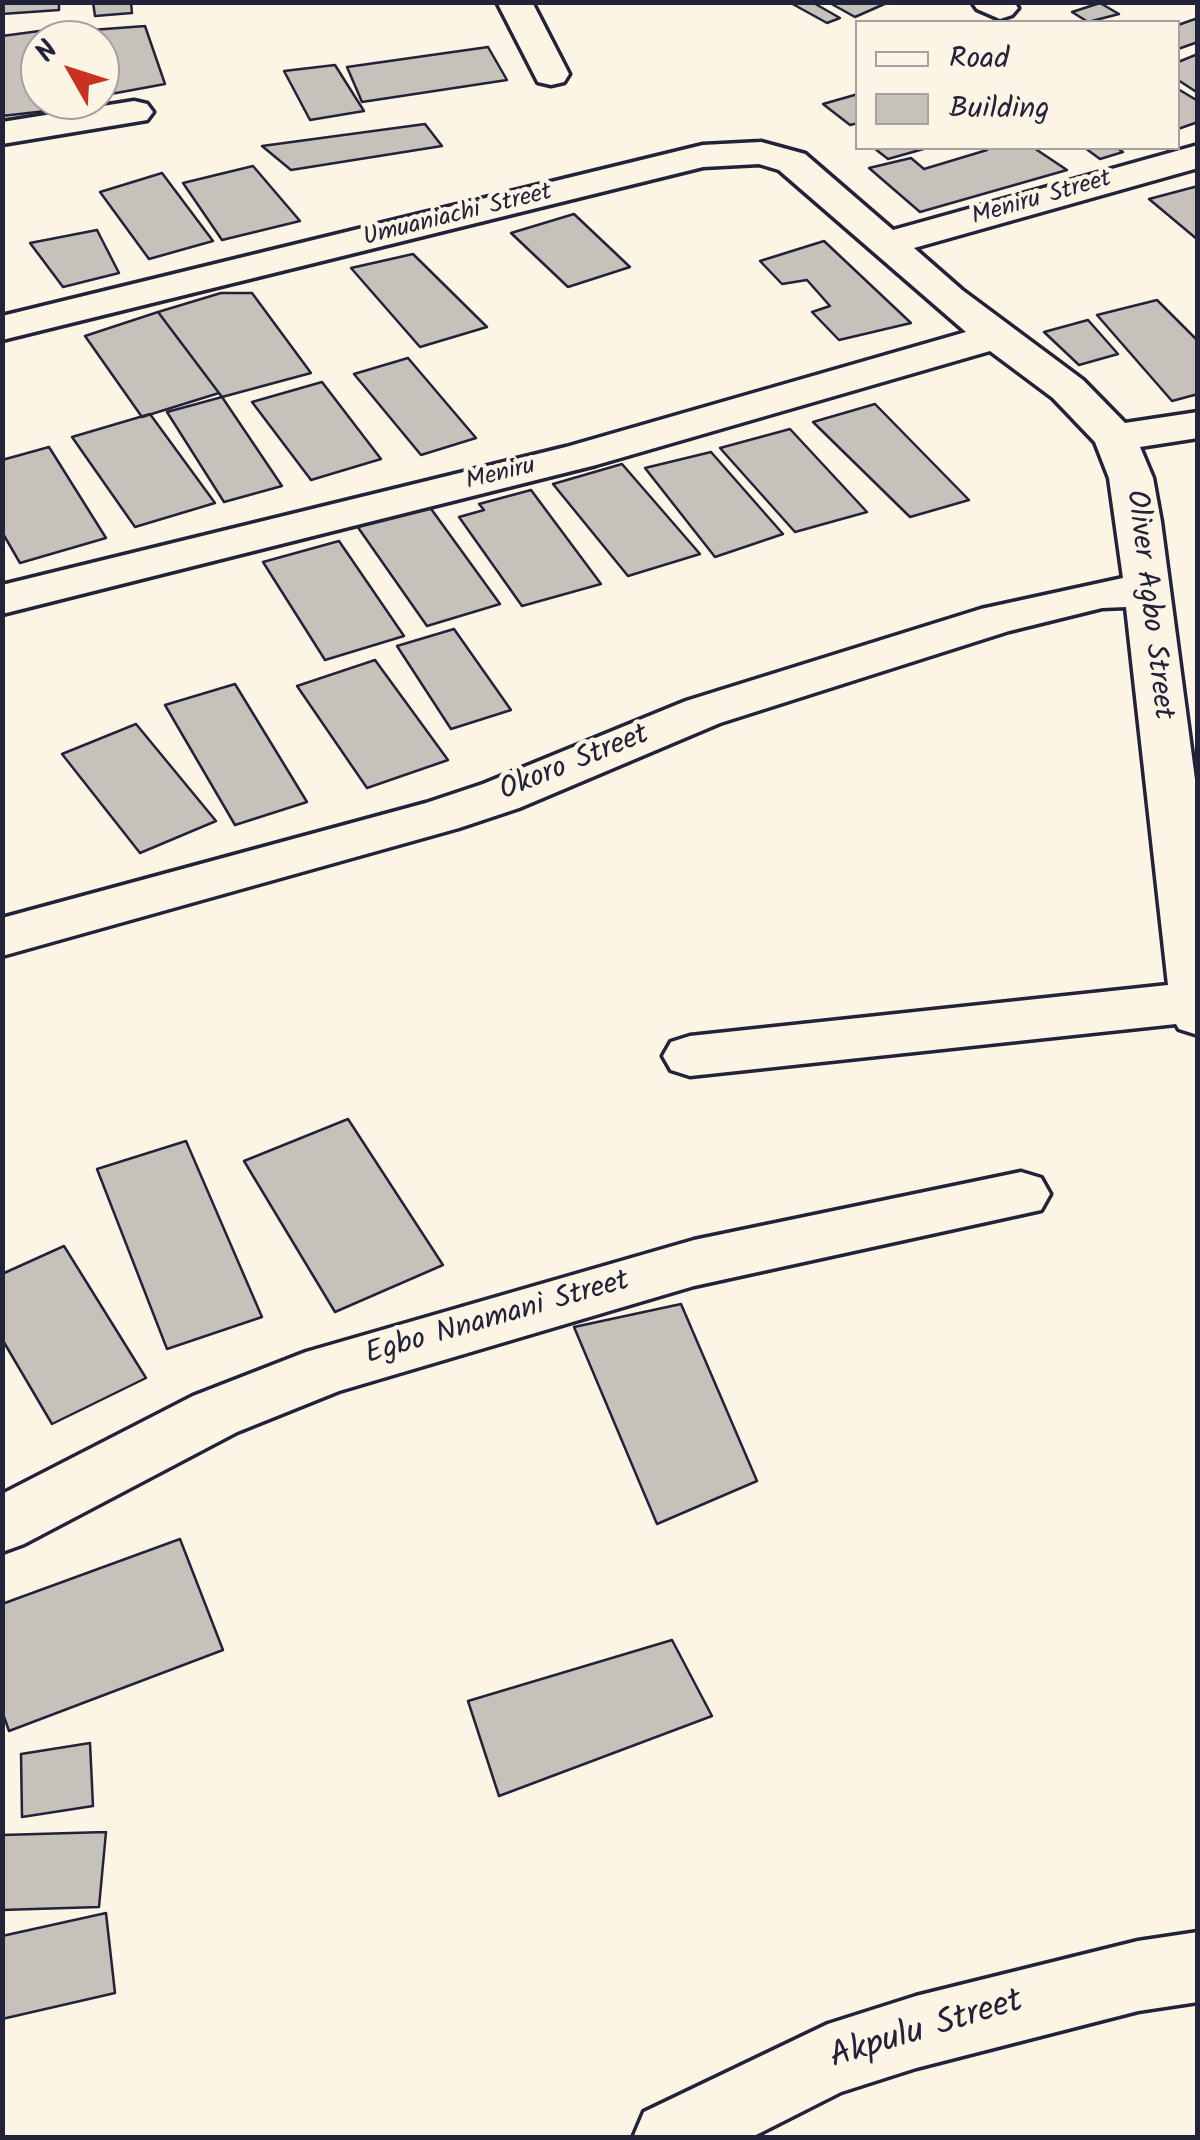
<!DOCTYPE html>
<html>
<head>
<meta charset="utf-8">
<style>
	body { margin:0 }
	#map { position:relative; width:1200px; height:2140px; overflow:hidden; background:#fcf5e5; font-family:Kalam,sans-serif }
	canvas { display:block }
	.frame { position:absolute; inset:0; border:5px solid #22223b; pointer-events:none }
	.legend { position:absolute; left:855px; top:20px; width:325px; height:130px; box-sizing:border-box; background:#fcf5e5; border:2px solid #a5a1a1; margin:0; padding:12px 18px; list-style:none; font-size:30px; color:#22223b }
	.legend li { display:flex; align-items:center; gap:20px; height:50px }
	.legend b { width:50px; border:2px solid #a5a1a1 }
	.north { position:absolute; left:20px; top:20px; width:100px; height:100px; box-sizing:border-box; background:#fcf5e5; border:2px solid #a5a1a1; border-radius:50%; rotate:309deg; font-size:28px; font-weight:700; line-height:40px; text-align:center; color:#22223b }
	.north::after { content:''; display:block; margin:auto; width:35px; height:45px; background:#c8321e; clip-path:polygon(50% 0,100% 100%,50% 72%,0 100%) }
</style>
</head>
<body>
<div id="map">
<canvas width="1200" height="2140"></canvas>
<div class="frame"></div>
<ul class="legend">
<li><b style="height:12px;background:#fcf5e5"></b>Road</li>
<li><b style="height:28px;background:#c6c1bb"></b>Building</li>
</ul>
<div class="north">N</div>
</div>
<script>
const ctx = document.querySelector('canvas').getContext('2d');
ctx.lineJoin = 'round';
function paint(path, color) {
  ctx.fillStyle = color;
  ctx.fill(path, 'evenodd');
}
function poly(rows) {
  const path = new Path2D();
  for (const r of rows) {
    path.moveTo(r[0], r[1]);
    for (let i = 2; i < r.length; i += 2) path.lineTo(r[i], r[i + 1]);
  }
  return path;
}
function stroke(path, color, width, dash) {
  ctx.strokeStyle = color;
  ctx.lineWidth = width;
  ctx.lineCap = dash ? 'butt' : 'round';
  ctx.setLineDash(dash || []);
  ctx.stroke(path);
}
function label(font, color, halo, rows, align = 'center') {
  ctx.font = font + ' Kalam,sans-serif';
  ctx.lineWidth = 9;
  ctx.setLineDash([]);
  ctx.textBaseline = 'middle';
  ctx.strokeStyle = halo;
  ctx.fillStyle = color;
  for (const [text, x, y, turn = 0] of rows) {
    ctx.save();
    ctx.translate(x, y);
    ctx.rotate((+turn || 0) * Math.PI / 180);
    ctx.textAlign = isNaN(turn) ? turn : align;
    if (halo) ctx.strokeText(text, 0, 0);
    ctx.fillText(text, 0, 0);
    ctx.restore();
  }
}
const building = poly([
	[2,2,59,2,59,10,2,14,2,2],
	[93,2,131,2,132,13,95,16,93,2],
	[789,2,812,2,840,18,827,23,789,2],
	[828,2,889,2,855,17,828,2],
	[1100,3,1119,14,1088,22,1072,12,1100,3],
	[1198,18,1198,42,1178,49,1178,25,1198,18],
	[145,26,165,84,100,96,100,40,80,40,78,31,145,26],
	[62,28,65,40,40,40,40,100,79,100,81,107,2,116,2,36,62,28],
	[488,47,507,80,362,102,347,67,488,47],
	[1198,54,1198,93,1178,80,1178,62,1198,54],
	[335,65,364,111,310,120,284,71,335,65],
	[1178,89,1198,101,1198,122,1178,129,1178,89],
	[858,94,858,123,850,125,823,104,858,94],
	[425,124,442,146,291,170,262,146,425,124],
	[874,148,927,148,888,159,874,148],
	[983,148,1034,148,1067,170,920,212,869,168,911,158,924,169,987,150,983,148],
	[1085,148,1117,148,1123,152,1100,159,1085,148],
	[253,166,300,221,222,240,183,183,253,166],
	[162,173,213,241,149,259,100,192,162,173],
	[1198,186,1198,240,1149,199,1198,186],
	[574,214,630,267,568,287,511,233,574,214],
	[97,230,119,273,63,287,30,243,97,230],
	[824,241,911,323,839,340,812,312,830,306,807,280,782,284,760,261,824,241],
	[413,254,487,327,420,347,351,268,413,254],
	[221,293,252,293,311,373,222,397,158,312,221,293],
	[1157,300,1198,341,1198,394,1172,401,1097,315,1157,300],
	[158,312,219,393,142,417,85,336,158,312],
	[1088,320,1118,354,1079,365,1044,332,1088,320],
	[408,358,476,438,421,455,354,374,408,358],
	[322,382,381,459,311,480,252,402,322,382],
	[222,397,282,486,224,502,167,412,222,397],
	[875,404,969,500,910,517,813,422,875,404],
	[150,414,215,503,135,527,72,437,150,414],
	[790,429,867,512,795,532,720,448,790,429],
	[49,447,106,538,20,563,2,532,2,460,49,447],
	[711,452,783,534,715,557,645,468,711,452],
	[622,464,700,554,628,576,553,484,622,464],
	[531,490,601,584,522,606,459,517,484,510,479,504,531,490],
	[429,506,500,604,427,626,357,526,429,506],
	[339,541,404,636,325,660,263,562,339,541],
	[454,629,511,710,451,729,397,646,454,629],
	[375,660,448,760,367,788,297,686,375,660],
	[235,684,307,802,235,825,165,705,235,684],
	[136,724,216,821,140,853,62,754,136,724],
	[348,1119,443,1265,335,1312,244,1161,348,1119],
	[186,1141,262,1317,167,1349,97,1169,186,1141],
	[64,1246,146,1378,52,1424,2,1339,2,1274,64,1246],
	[681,1304,757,1481,657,1524,574,1327,681,1304],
	[180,1539,223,1650,9,1731,2,1711,2,1604,180,1539],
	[672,1640,712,1716,499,1796,468,1701,672,1640],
	[90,1743,93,1806,22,1817,21,1754,90,1743],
	[106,1832,99,1907,2,1910,2,1835,106,1832],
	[106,1913,115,1993,2,2019,2,1936,106,1913]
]);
paint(building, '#c6c1bb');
stroke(building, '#22223b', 2.5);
const minor = poly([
	[497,2,532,2,569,74,564,82,551,85,538,82,497,2],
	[972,2,1014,2,1018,8,1012,15,1000,19,977,9,972,2],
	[134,101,147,104,153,112,147,120,2,144,2,122,134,101],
	[761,142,805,154,893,230,1198,145,1198,168,914,248,962,290,1083,380,1125,423,1198,412,1198,438,1140,447,1153,478,1161,522,1198,802,1198,1035,1179,1029,1176,1024,690,1076,671,1070,663,1056,671,1042,690,1036,1168,985,1126,607,1102,608,1009,631,720,723,519,808,459,828,2,956,2,918,426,803,483,784,686,701,981,609,1123,578,1109,478,1095,442,1053,398,990,351,596,465,2,614,2,585,566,447,966,332,779,170,759,164,703,167,2,340,2,316,703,145,761,142],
	[1021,1172,1041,1178,1050,1194,1041,1210,694,1286,339,1391,237,1432,24,1544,2,1552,2,1494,193,1396,306,1352,694,1240,1021,1172],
	[1198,1932,1198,2002,1138,2011,916,2068,841,2092,750,2138,633,2138,644,2112,828,2024,916,1996,1138,1941,1198,1932]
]);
stroke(minor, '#22223b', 7);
paint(minor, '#fcf5e5');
label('25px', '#22223b', '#fcf5e5', [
	["Meniru Street",1042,200,-16],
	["Umuaniachi Street",458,217,-14],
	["Meniru",501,476,-14]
]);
label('30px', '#22223b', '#fcf5e5', [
	["Oliver Agbo Street",1147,605,83],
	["Okoro Street",575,765,-22],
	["Egbo Nnamani Street",498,1320,-16]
]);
label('35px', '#22223b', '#fcf5e5', [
	["Akpulu Street",927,2032,-17]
]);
</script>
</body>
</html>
